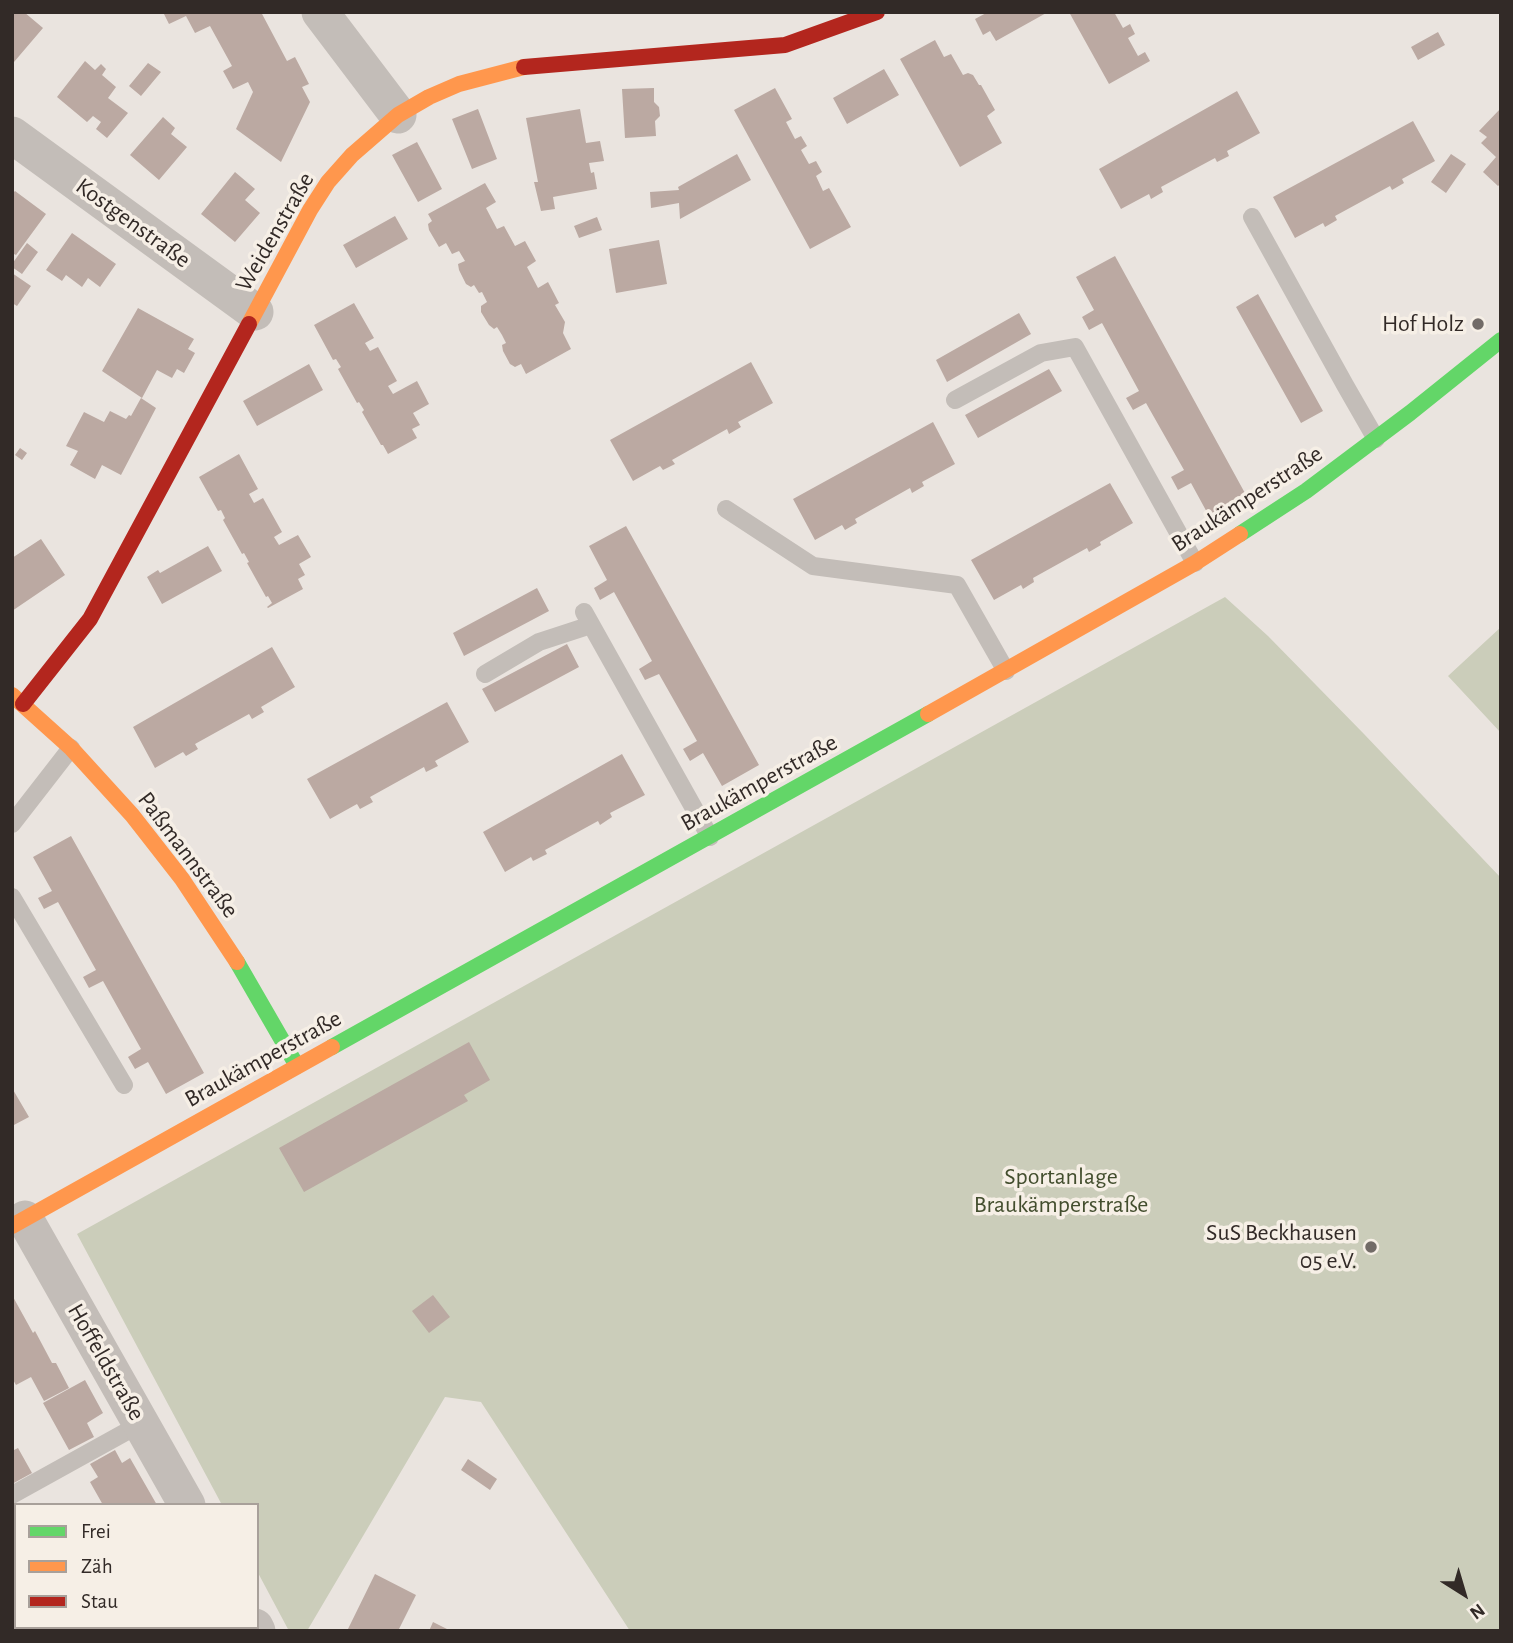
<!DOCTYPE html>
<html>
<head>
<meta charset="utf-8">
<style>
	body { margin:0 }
	#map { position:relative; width:1513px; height:1643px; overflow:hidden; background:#eae4df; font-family:"Alegreya Sans",sans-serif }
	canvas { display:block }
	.frame { position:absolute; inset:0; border:14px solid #322a27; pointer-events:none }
	.legend { position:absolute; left:14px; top:1503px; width:245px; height:126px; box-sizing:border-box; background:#f6efe6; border:2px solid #a8a09a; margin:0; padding:9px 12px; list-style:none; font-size:21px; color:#322a27 }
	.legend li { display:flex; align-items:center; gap:14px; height:35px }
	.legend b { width:35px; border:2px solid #a8a09a }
	.north { position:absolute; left:1429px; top:1559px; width:70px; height:70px; -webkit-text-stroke:5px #f6efe6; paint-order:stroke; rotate:143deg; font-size:19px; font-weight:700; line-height:28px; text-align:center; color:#322a27 }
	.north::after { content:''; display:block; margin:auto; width:24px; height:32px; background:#322a27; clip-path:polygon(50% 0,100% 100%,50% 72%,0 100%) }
</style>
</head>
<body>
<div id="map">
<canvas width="1513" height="1643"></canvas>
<div class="frame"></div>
<ul class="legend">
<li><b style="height:9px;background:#63d668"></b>Frei</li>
<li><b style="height:9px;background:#ff974d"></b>Zäh</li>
<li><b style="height:9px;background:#b3261e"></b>Stau</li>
</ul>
<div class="north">N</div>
</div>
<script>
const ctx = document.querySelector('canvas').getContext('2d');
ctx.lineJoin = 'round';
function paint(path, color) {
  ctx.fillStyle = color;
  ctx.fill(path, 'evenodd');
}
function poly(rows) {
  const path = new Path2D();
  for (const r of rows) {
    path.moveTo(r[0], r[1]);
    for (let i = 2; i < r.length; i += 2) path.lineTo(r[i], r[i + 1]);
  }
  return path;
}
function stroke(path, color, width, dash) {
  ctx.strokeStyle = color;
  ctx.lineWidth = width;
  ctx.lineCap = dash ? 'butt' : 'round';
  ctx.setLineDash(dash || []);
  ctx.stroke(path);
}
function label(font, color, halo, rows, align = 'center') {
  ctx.font = font + ' "Alegreya Sans",sans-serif';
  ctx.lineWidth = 7;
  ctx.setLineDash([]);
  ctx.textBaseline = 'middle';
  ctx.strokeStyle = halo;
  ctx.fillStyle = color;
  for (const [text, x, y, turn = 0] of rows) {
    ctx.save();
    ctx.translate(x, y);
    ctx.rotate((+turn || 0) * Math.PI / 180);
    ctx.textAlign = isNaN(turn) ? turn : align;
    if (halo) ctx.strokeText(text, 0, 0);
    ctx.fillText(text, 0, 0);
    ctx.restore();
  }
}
paint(poly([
	[1225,597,1268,636,1364,734,1501,878,1501,1631,630,1631,481,1402,445,1397,307,1631,289,1631,257,1571,257,1505,222,1505,77,1234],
	[1501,627,1501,733,1448,676]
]), '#cbcdba');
paint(poly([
	[12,12,24,12,43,28,14,62,12,60],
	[163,12,261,12,287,61,295,57,309,84,302,87,310,102,281,162,236,129,253,92,248,82,233,89,223,71,232,66,210,26,195,33,186,16,169,24],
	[988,12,1048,12,996,41,990,31,983,35,975,19],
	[1069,12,1114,12,1123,28,1130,24,1135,34,1128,38,1138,56,1145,52,1150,61,1109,84],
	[1438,32,1445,45,1418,60,1411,47],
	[935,40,944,57,951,54,963,75,968,73,973,75,979,85,981,85,995,110,987,116,1002,143,960,167,900,59],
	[85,61,95,70,101,64,106,69,102,75,116,87,108,98,128,113,107,138,96,129,101,122,93,116,87,122,57,97],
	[148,63,161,72,141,96,129,86],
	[884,69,899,95,847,124,833,98],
	[654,88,654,102,659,107,660,116,655,121,656,136,625,138,622,89],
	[775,88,792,119,786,122,795,139,801,136,807,146,801,150,809,164,816,161,822,172,816,176,823,191,829,188,851,227,810,249,734,110],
	[1237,91,1260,133,1227,151,1229,156,1217,162,1215,158,1161,187,1163,192,1151,199,1149,194,1121,209,1099,169],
	[1501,108,1501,183,1498,186,1483,172,1496,157,1481,143,1487,137,1479,131],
	[478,109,497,159,472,169,452,119],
	[580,109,586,143,600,141,604,161,589,163,591,173,594,172,597,189,553,197,555,209,541,211,534,182,538,182,526,118],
	[163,117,175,128,171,134,187,147,159,180,130,155],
	[1413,121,1435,161,1402,179,1404,183,1392,190,1390,186,1335,216,1337,220,1325,227,1323,223,1295,238,1273,197],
	[417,142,442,189,418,202,392,155],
	[737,154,751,180,680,219,679,203,651,208,650,192,679,190,678,187],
	[1451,154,1466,164,1446,193,1431,182],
	[235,172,255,189,245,200,260,213,235,242,201,214],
	[485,183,496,202,486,208,497,229,504,226,515,246,525,241,536,261,527,267,538,288,548,282,559,303,555,305,565,322,563,333,571,349,526,374,521,364,515,367,510,364,503,351,502,345,506,343,502,335,497,327,494,329,489,325,481,312,481,306,487,302,482,292,479,293,474,285,471,287,466,284,459,270,458,264,465,261,459,251,452,254,446,243,439,247,429,230,428,224,432,221,428,214],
	[15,191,46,214,16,255,12,253,12,194],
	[395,216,408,239,356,268,343,245],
	[597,217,602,230,579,238,574,226],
	[72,233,116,264,100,287,88,278,82,287,66,275,62,281,46,270],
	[659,240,667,284,616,293,609,249],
	[27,243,38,252,22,274,12,267,12,264],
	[1115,256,1246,495,1209,516,1191,483,1178,490,1171,477,1184,470,1146,403,1133,410,1126,398,1139,391,1102,323,1089,330,1082,317,1094,310,1076,277],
	[12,273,31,286,17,306,12,303],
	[1258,294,1323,411,1301,423,1236,307],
	[354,303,374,338,365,343,370,351,378,347,397,381,388,386,393,394,417,381,429,404,413,413,420,425,412,429,417,438,388,454,383,445,381,445,362,412,364,410,359,402,357,403,338,369,341,367,336,359,333,360,314,325],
	[138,308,194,339,188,349,195,353,184,373,177,369,172,378,157,370,142,398,102,371],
	[1019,313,1031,334,947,382,936,360],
	[751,362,773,403,738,422,741,427,729,434,727,429,672,460,675,464,663,470,660,466,633,481,610,440],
	[309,364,323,390,257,426,243,401],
	[1049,369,1062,391,978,438,965,415],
	[141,398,156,408,121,475,102,465,95,479,70,465,78,451,66,446,84,412,104,422,110,411,126,419,129,415,131,416],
	[933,422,955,464,922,482,924,486,912,493,910,488,855,519,857,523,845,530,842,525,815,540,793,499],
	[20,448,27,453,22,460,15,455],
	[239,454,258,489,249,494,254,503,263,498,282,532,274,537,279,545,298,535,311,557,299,564,305,575,298,579,303,589,268,608,267,607,272,603,268,596,266,597,247,563,249,562,244,553,242,554,223,520,225,518,221,510,218,511,199,477],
	[1110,483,1133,523,1100,542,1101,545,1089,552,1087,548,1033,578,1034,582,1023,589,1021,585,994,600,971,560],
	[626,526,759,765,722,786,703,753,690,761,683,749,697,741,659,674,645,680,639,669,652,661,614,592,600,600,594,588,607,580,589,546],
	[41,539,65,575,12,611,12,558],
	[208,546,222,571,162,604,147,577,158,570,160,573],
	[537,588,549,611,464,656,453,633],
	[567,644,579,667,495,712,482,689],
	[272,647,295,687,261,707,264,712,252,719,249,714,195,744,198,749,186,756,183,752,155,768,133,727],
	[447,702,469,742,435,761,438,766,426,772,424,767,370,797,373,802,360,809,357,804,330,819,307,779],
	[622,754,645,795,610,813,612,817,600,825,598,821,545,850,547,854,533,861,531,857,505,872,483,832],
	[71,836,204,1073,166,1094,148,1062,135,1069,128,1057,141,1049,103,981,89,988,83,977,96,970,58,902,44,909,38,898,52,891,33,857],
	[469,1042,490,1080,464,1095,468,1101,304,1192,279,1148],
	[12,1088,29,1117,12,1126],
	[12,1295,33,1333,35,1331,52,1363,56,1363,69,1388,44,1401,31,1377,16,1385,12,1378],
	[433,1295,450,1317,429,1333,412,1311],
	[85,1380,103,1413,87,1423,94,1437,69,1450,43,1403],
	[18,1448,32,1473,12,1484,12,1451],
	[115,1450,122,1463,130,1458,157,1505,103,1505,90,1482,98,1477,90,1464],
	[468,1459,497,1479,490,1490,461,1470],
	[375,1574,416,1595,398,1631,347,1631],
	[433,1622,451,1631,429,1631]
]), '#bba9a2');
stroke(poly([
	[1252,217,1345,385,1376,439],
	[955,400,1041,353,1075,347,1195,563],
	[726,509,813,566,957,585,1006,671],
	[584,612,710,837],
	[485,674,539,642,591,625],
	[12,824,71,748],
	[12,897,124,1085],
	[12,1495,142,1423],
	[12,1612,16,1603],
	[186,1627,194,1631]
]), '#c3bdb8', 18);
stroke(poly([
	[320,12,398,115],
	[12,135,255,312],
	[25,1219,187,1505],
	[255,1627,257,1631]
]), '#c3bdb8', 37);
stroke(poly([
	[1240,534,1306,491,1410,413,1501,340],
	[237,962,297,1066],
	[332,1047,928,714]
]), '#63d668', 16);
stroke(poly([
	[249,324,310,210,328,182,352,155,398,115,429,97,459,84,524,67],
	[12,695,71,748,132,815,182,879,237,962],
	[928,714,1195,563,1240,534],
	[12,1226,332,1047]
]), '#ff974d', 16);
stroke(poly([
	[524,67,785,45,877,12],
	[23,704,90,619,249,324]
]), '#b3261e', 16);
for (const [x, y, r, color] of [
	[1478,324,7,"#726b67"],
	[1371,1247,7,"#726b67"]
]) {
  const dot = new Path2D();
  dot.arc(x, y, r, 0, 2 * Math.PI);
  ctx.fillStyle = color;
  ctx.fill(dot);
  stroke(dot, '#f6efe6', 2.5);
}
label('24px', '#322a27', '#f6efe6', [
	["Kostgenstraße",133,223,36],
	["Weidenstraße",275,232,-60],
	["Braukämperstraße",1247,499,-33],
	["Braukämperstraße",759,783,-29],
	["Paßmannstraße",188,855,53],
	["Braukämperstraße",263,1059,-29],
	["Hoffeldstraße",106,1362,60]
]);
label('24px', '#322a27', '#f6efe6', [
	["Hof Holz",1464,324],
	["SuS Beckhausen",1357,1233],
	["05 e.V.",1357,1261]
], 'right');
label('24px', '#434e2e', '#f6efe6', [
	["Sportanlage",1061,1177],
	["Braukämperstraße",1061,1205]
]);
</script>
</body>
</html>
